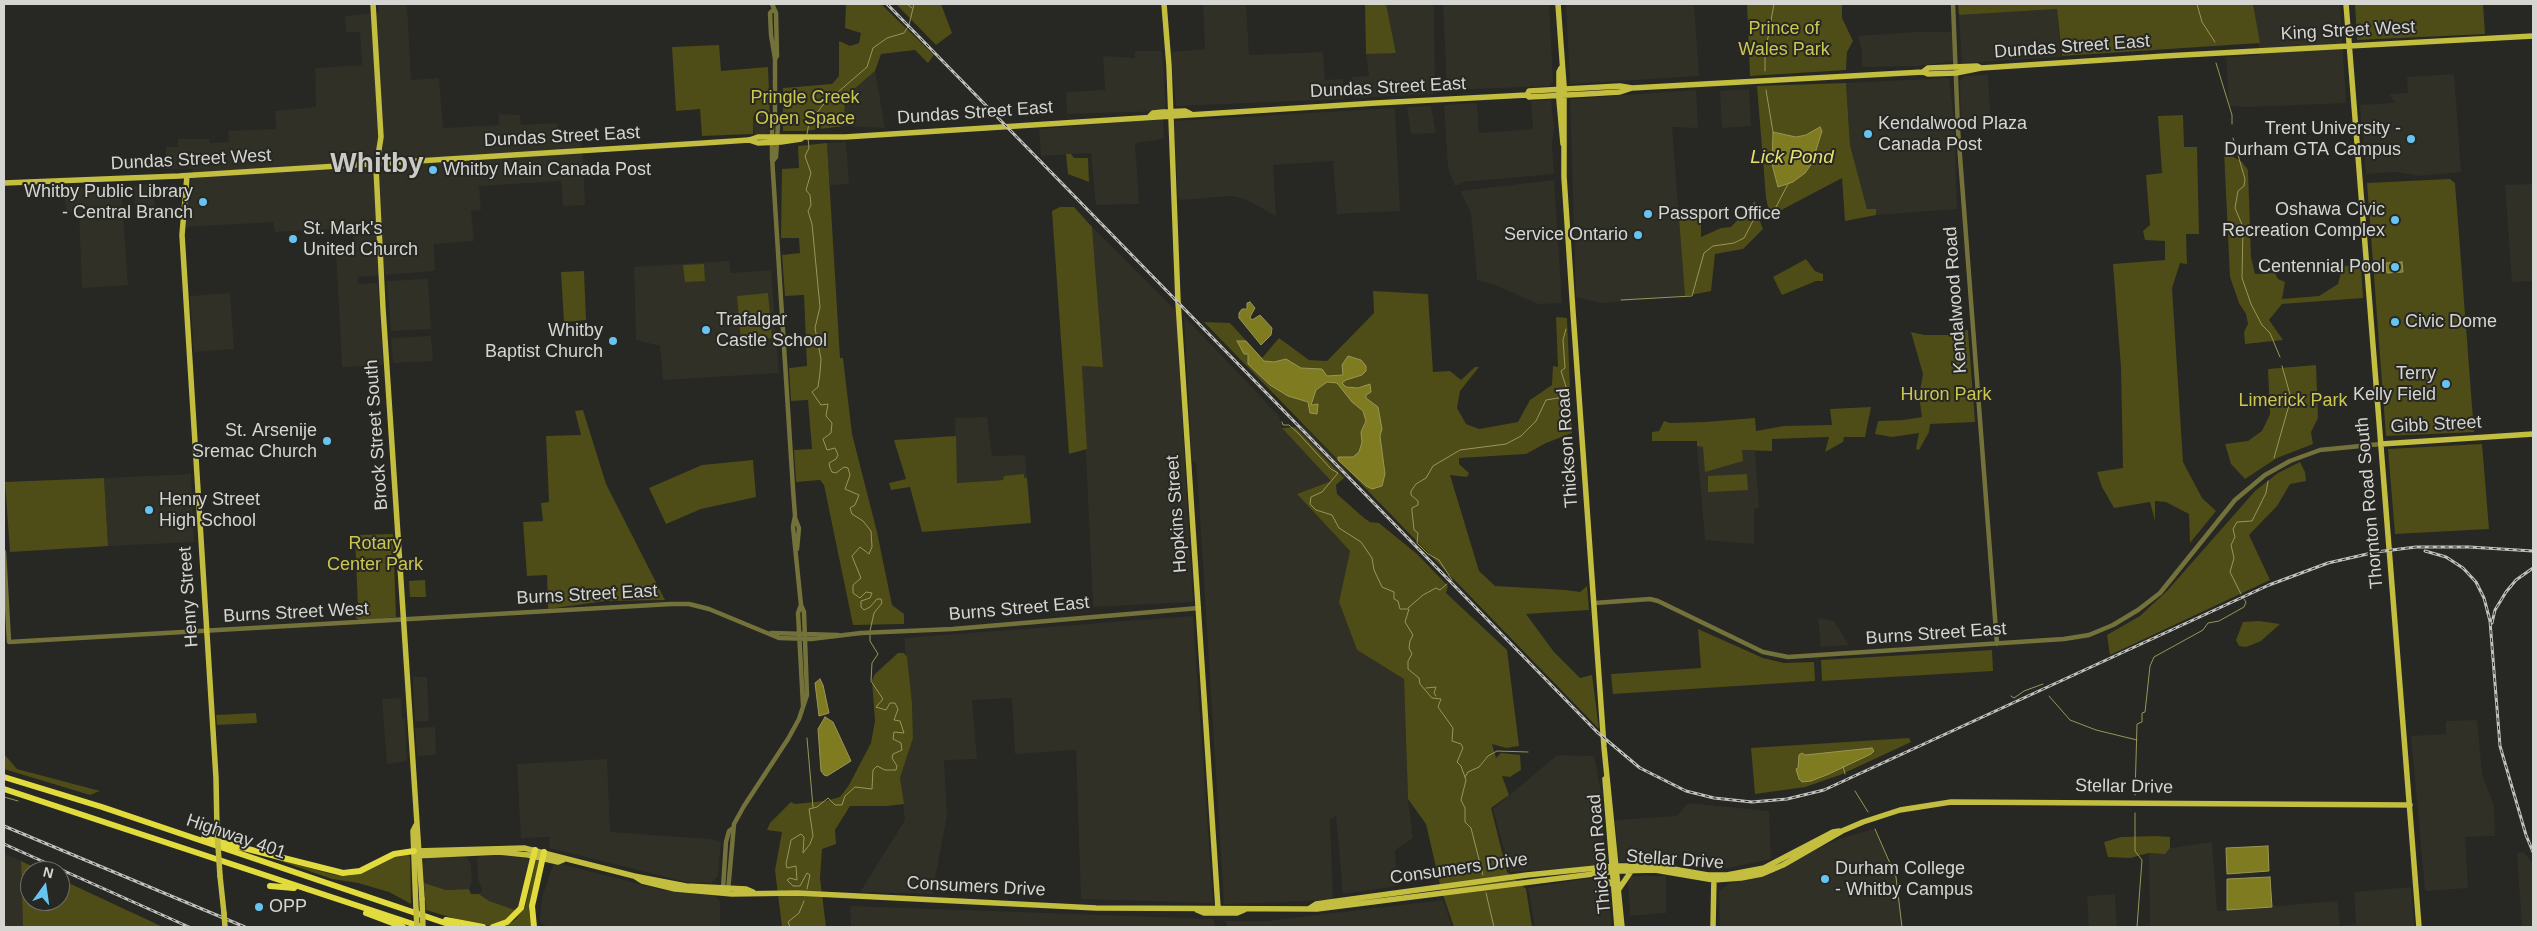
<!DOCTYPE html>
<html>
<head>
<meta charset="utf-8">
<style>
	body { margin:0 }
	#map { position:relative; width:2537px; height:931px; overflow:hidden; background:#272723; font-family:Helvetica,sans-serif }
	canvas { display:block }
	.frame { position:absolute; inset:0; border:5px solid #d5d5d2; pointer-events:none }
	.north { position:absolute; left:20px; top:861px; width:50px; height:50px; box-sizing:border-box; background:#272723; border:1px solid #6d6d69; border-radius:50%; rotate:14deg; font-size:14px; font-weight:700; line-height:20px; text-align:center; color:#d5d5d2 }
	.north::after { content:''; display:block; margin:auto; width:18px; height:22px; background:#67c4f0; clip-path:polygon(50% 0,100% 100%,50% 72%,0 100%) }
</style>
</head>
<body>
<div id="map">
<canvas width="2537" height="931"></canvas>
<div class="frame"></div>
<div class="north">N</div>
</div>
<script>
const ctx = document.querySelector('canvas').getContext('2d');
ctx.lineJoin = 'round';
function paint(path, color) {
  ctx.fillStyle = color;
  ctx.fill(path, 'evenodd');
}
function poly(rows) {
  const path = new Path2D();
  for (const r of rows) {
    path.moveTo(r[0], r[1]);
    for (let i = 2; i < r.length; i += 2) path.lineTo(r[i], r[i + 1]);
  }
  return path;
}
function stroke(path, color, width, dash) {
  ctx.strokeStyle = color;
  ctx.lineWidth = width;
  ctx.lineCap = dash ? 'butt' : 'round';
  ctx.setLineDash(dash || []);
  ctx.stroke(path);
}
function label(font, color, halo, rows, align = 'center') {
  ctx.font = font + ' Helvetica,sans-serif';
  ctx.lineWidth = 4;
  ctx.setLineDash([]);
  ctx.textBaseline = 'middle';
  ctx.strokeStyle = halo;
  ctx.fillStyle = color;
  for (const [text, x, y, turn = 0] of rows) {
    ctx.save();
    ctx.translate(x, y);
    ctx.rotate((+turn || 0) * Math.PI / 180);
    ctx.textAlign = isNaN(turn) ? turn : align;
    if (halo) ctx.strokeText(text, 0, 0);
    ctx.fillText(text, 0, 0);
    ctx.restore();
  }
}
paint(poly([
	[379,4,407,4,411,80,439,78,443,128,499,125,499,114,520,115,521,125,557,123,558,130,579,129,583,157,585,205,563,206,561,181,479,186,481,210,471,211,474,241,434,244,435,271,358,277,358,284,378,283,383,365,342,367,336,253,353,252,354,228,275,232,273,222,186,227,187,202,193,169,165,169,166,147,178,147,178,139,209,139,210,143,229,142,228,131,276,129,275,111,316,107,315,68,362,65,360,32,346,32,345,16,379,13],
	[1203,4,1246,4,1249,55,1323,52,1325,80,1343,79,1344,99,1176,106,1171,52,1205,49],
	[1386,4,1434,4,1435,94,1353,98,1352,77,1369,76,1366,54,1396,52],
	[1443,4,1549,4,1553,82,1549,86,1447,90],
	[1566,4,1694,4,1699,76,1570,84],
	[2253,4,2340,4,2346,103,2248,107,2229,106,2226,57,2260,55],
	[2057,9,2061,57,1962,63,1959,15],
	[1917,32,1952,32,1953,61,1918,66,1862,67,1862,51,1858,36],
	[1135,51,1162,51,1166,111,1067,114,1066,92,1105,90,1103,56,1135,58],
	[875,71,885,128,844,126,845,97],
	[2454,74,2461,172,2420,176,2396,172,2366,174,2360,105,2395,103,2389,94,2408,93,2407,77],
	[1988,75,1991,129,1961,130,1960,81,1964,76],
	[1949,78,1954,120,1957,209,1876,215,1876,209,1867,209,1850,145,1846,83],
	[1749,89,1751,126,1722,128,1720,91],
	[1696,90,1698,128,1672,127,1685,296,1601,303,1576,297,1570,99],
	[1551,100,1554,128,1552,144,1554,174,1463,182,1455,186,1448,168,1444,105,1477,103,1479,133,1533,129,1531,101],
	[1431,106,1436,133,1411,134,1407,107],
	[1395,108,1400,211,1337,214,1333,161,1273,165,1276,216,1245,199,1231,196,1181,200,1178,197,1174,121],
	[753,116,770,116,770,129,766,135,754,136],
	[1163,119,1164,139,1135,143,1139,204,1096,205,1091,153,1041,156,1039,129],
	[846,142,849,184,830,185,827,143],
	[1554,180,1562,303,1538,304,1493,284,1477,280,1471,213,1460,191],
	[153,183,155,207,135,208,134,186],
	[2533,184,2533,281,2512,282,2505,185],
	[121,186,128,285,82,288,79,212,66,212,64,188],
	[1092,227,1176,311,1193,602,1093,607,1082,366,1103,366],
	[729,261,731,273,771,270,779,373,663,380,660,346,636,340,634,267],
	[428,279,431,329,391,331,387,281],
	[230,293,234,349,194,352,190,296],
	[1184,316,1279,416,1282,428,1331,481,1297,494,1350,551,1339,602,1357,650,1404,679,1408,799,1413,838,1395,850,1397,886,1343,894,1336,816,1330,820,1333,900,1224,904,1199,501,1196,463,1192,460],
	[431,336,433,361,393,363,391,338],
	[987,417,992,456,1025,455,1027,478,956,483,955,418],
	[1303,425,1351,474,1344,478,1295,427],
	[1697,446,1755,451,1759,508,1754,509,1754,544,1705,540],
	[191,474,194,542,108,546,104,478],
	[1193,616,1213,903,1081,899,1076,750,1015,754,1012,698,972,700,977,759,944,760,947,816,932,894,860,892,905,820,900,778,913,738,912,703,904,638],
	[1818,618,1834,621,1849,645,1821,647],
	[413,677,427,677,429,721,415,721],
	[401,698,402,718,405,719,407,761,387,764,382,699],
	[2477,720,2482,774,2494,806,2495,836,2465,837,2468,888,2425,891,2411,736,2446,734,2446,721],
	[435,727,436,755,417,756,415,728],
	[1557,755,1594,756,1602,797,1604,862,1596,866,1510,872,1493,809],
	[607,759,610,832,710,839,721,842,718,876,711,883,687,882,549,848,550,837,521,838,517,764],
	[1688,803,1769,811,1771,859,1728,868,1707,868,1688,861,1671,858,1619,862,1615,820,1677,816],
	[1875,829,1896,877,1902,927,1720,927,1719,891,1730,883,1761,877,1838,839],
	[2212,842,2217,911,2337,901,2340,926,2356,924,2354,892,2411,887,2414,927,2150,927,2149,853,2170,848],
	[2524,852,2533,865,2533,927,2522,927,2517,853],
	[4,854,21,861,23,927,4,927],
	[495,854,531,859,518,911,489,901,479,894,482,890,478,879,477,860,482,855],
	[466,857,470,862,471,868,472,881,469,889,446,890,424,883,423,863,427,858],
	[554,862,658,889,715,896,720,901,720,927,548,927,540,922,542,897],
	[1606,876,1612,927,1535,927,1528,888],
	[1628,876,1666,876,1666,913,1630,916],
	[2115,894,2117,927,2089,927,2087,896],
	[1443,900,1452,927,1227,927,1226,921,1267,921],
	[850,906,1214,919,1215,927,851,927]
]), '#313027');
paint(poly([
	[846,4,881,4,934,55,928,63,915,50,881,54,875,71,845,97,844,126,804,131,783,131,783,88,832,84,839,76,839,41,850,46,859,43,861,33,845,28],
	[896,4,941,4,952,33,936,45],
	[1365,4,1386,4,1396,53,1366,54],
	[1747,4,1842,4,1842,18,1853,41,1847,52,1846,70,1750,76],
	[1958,4,2253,4,2260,43,2062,56,2057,9,1959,15],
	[2355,4,2483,4,2485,34,2357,40],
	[719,45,721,71,768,67,770,116,753,116,753,134,702,136,700,109,676,111,672,47],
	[1846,83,1850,145,1867,209,1876,209,1876,215,1845,221,1842,178,1770,216,1766,198,1757,86],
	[2183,115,2184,147,2197,147,2199,234,2186,234,2187,264,2180,263,2172,288,2183,462,2202,498,2216,511,2190,543,2189,514,2166,502,2155,501,2155,521,2150,502,2114,508,2102,487,2097,472,2123,468,2121,368,2113,264,2165,260,2165,241,2145,240,2143,231,2150,225,2146,175,2162,173,2158,116],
	[827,143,840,358,843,358,852,434,877,532,892,605,904,614,904,624,853,625,824,485,820,480,796,482,794,450,812,449,808,400,791,401,789,368,807,366,804,295,785,296,782,255,800,253,799,238,781,238,782,169,799,168,798,146],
	[2224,151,2242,162,2248,170,2251,257,2255,274,2275,273,2278,279,2285,282,2282,299,2319,296,2338,284,2343,266,2361,265,2363,298,2282,304,2269,320,2283,340,2245,344,2244,332,2248,324,2246,314,2239,303,2230,277],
	[1066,154,1071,154,1074,158,1088,158,1089,182,1068,174],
	[2450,179,2455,183,2474,432,2386,436,2367,183],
	[1755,201,1758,216,1763,229,1743,249,1715,254,1711,291,1685,296,1679,219,1701,219,1701,237,1721,228,1731,227],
	[1060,207,1074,207,1092,227,1103,367,1082,366,1087,449,1069,454,1052,211],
	[1806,259,1815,271,1823,274,1823,281,1816,281,1782,295,1773,277],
	[704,264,705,281,685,282,683,265],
	[584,271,586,320,564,322,561,272],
	[1373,291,1428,294,1433,372,1450,371,1461,380,1475,367,1479,367,1460,391,1457,408,1466,424,1479,429,1518,422,1530,400,1552,385,1553,366,1558,367,1556,317,1567,318,1572,433,1546,443,1526,454,1459,458,1459,464,1469,473,1467,477,1450,475,1479,571,1495,586,1566,590,1580,592,1587,586,1589,610,1526,614,1554,652,1580,678,1592,675,1599,729,1204,322,1230,323,1262,358,1279,338,1309,360,1327,361,1374,313],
	[768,293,772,338,741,341,737,296],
	[1968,330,1975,422,1930,424,1929,432,1919,450,1916,449,1919,433,1892,437,1875,434,1878,421,1904,420,1922,417,1919,396,1923,374,1911,332,1924,335,1947,335],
	[2316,365,2318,418,2311,432,2313,444,2277,458,2245,479,2231,464,2225,444,2248,441,2262,431,2270,414,2268,369],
	[1871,407,1865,437,1844,437,1843,442,1825,452,1829,437,1772,439,1772,451,1742,450,1743,461,1705,472,1703,447,1697,446,1697,441,1652,441,1652,432,1659,431,1664,421,1670,423,1705,422,1755,418,1756,431,1784,426,1832,425,1830,409],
	[583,410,606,484,665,600,605,601,548,609,547,575,527,576,523,522,543,521,541,503,549,502,546,436,581,435,575,411],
	[1295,427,1344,478,1336,485,1337,494,1364,518,1370,522,1379,523,1417,554,1448,586,1446,593,1507,650,1519,746,1506,748,1492,744,1496,758,1501,753,1520,755,1521,770,1510,777,1502,776,1509,795,1491,808,1507,872,1526,889,1532,927,1454,927,1441,889,1426,824,1408,799,1404,679,1357,650,1339,602,1350,551,1297,494,1331,481,1282,428],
	[956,436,957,483,1003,480,1004,476,1024,474,1024,478,1027,478,1031,523,922,532,910,487,891,490,889,483,906,479,894,440],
	[2482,444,2489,529,2395,534,2388,449],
	[753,460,756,497,701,509,666,524,649,488,702,465],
	[2300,462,2305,472,2306,481,2290,484,2277,506,2249,535,2270,580,2110,655,2107,635,2140,616,2167,591,2255,491,2278,473],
	[1747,474,1748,490,1708,492,1708,476],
	[104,478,108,546,10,552,5,482],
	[393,534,396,617,360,621,356,618,355,609,358,608,355,535],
	[425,580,426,597,410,597,409,581],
	[2259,621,2280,624,2261,641,2246,647,2239,646,2236,640,2243,622],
	[1698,629,1763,658,1784,663,1814,662,1815,681,1613,694,1611,674,1701,668],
	[1992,650,1993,671,1822,681,1821,660],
	[898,653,904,653,907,657,912,703,913,738,900,778,904,804,887,806,850,806,835,830,836,844,822,849,820,878,826,927,782,927,775,870,782,832,767,830,770,823,791,802,795,804,825,801,840,797,849,785,871,743,875,721,872,680,875,674],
	[256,713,257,723,217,725,216,715],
	[1909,738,1911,742,1840,775,1805,787,1755,794,1751,748],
	[4,754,17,769,100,791,90,795,4,769],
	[2156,836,2170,837,2170,848,2165,854,2149,853,2130,858,2108,857,2104,842,2121,837],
	[408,855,410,857,411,904,389,892,358,883,332,879,269,857,335,875,348,876,362,873,395,857],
	[536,860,539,861,529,912,532,927,505,927,516,919,525,907],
	[21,861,42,871,30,871,30,901,60,901,60,879,163,927,23,927],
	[424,883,446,890,469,889,471,894,479,894,489,901,518,911,500,924,490,926,466,922,426,910]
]), '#4e4c17');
const water = poly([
	[1820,127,1822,131,1812,163,1805,173,1793,182,1778,187,1772,164,1773,132,1796,137,1806,135,1820,127],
	[2402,262,2403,272,2387,273,2386,263,2402,262],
	[1250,302,1255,308,1250,317,1252,320,1260,315,1272,328,1271,335,1261,345,1239,318,1239,313,1242,309,1247,309,1247,303,1250,302],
	[1237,341,1246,341,1264,361,1274,362,1286,359,1301,368,1322,369,1327,376,1343,375,1342,365,1348,356,1361,360,1366,366,1366,371,1362,375,1346,380,1342,383,1346,387,1358,388,1370,384,1371,392,1366,395,1366,398,1378,407,1382,429,1380,436,1385,474,1382,486,1372,489,1366,486,1338,460,1338,457,1353,457,1359,452,1362,442,1361,432,1366,421,1363,411,1352,402,1337,383,1327,382,1316,390,1311,405,1318,404,1317,414,1310,413,1308,402,1288,396,1270,385,1248,364,1248,354,1244,354,1237,341],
	[820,679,823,685,829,713,819,716,815,683,820,679],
	[825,717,833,722,851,761,827,776,824,775,821,771,818,729,825,717],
	[1872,748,1874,751,1871,754,1829,774,1811,781,1802,782,1799,779,1796,769,1798,768,1799,755,1802,753,1805,755,1872,748],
	[2268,846,2269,871,2227,874,2226,848,2268,846],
	[2270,877,2272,907,2227,910,2227,879,2270,877]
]);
paint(water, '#7f7b21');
stroke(water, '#999656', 1);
stroke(poly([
	[907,4,912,8],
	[2197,4,2202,22,2215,42],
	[2216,63,2232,115,2232,124],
	[1765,71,1765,54,1774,4],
	[1766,90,1773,132],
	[807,134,809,123,823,105,867,67,873,48,887,38,904,33,909,25,914,4],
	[808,138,809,148,805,156,811,173,806,190,810,195,811,205,808,211,812,224,820,307,815,328,821,359,820,373,818,387,812,392,821,405,828,404,826,416,832,423,831,433,823,439,827,450,835,448,838,455,836,459,829,463,830,468,832,472,836,473,844,467,848,468,850,475,845,489,859,495,855,505,850,508,852,514,863,521,871,531,872,547,869,554,860,547,852,556,861,578,853,585,853,593,860,598,866,592,872,593,870,598,861,601,861,607,864,610,870,607,877,599,881,599,882,603,874,613,870,631],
	[2233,138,2245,179,2244,186,2238,191,2235,208,2243,227,2242,278,2251,304,2262,325,2270,333,2280,357],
	[1768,212,1776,207,1788,184],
	[1621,300,1692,296,1704,253,1713,246,1734,243,1744,238,1755,217],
	[1282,422,1283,425,1289,425,1298,433,1331,469,1338,473,1322,492,1311,497,1310,504,1316,510,1332,515,1339,528,1361,542,1372,558,1374,570,1382,587,1394,592,1394,599,1398,601,1400,609,1409,609,1405,622,1413,635,1410,641,1409,648,1412,654,1408,661,1408,669,1419,678,1420,684,1432,698,1441,699,1438,707,1453,728,1452,741,1461,744,1463,748,1457,762,1461,766,1466,780,1461,800,1465,808,1465,822,1471,828,1483,875],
	[2274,458,2291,398,2282,366],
	[1452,580,1439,560,1428,554,1417,543,1418,533,1414,530,1412,511,1412,508,1418,505,1418,501,1411,495,1411,491,1416,484,1426,478,1433,466,1460,450,1506,444,1521,436,1536,421,1546,400,1558,398,1568,393,1561,371,1565,368,1563,340,1566,329],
	[2241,594,2230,572,2234,558,2231,545,2235,537,2233,529,2237,522,2252,521,2266,493,2268,481],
	[1408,608,1423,595,1436,588,1440,590,1447,584],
	[1426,688,1436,687,1434,693,1436,696],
	[2011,696,2014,698,2024,691,2043,684],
	[2049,696,2070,720,2096,730,2137,740],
	[807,738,813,807],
	[1843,766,1845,774],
	[1465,777,1468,772,1479,767,1488,756,1497,751,1528,752],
	[1855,791,1868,812],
	[2135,795,2137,724,2142,722,2142,713,2145,712,2150,666,2154,657,2203,630,2208,623,2219,621,2244,607,2246,602,2244,599],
	[4,797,18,801],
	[2135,813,2135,851,2142,860,2137,927],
	[1875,829,1896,877,1902,927],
	[807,889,810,875,807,873,800,886,793,886,787,880,790,878,797,880,796,866,787,868,786,864,791,840,801,834,804,837,803,853,810,844,813,836,809,809,817,807,828,798,835,805,842,805,845,796,855,787,872,789,873,770,877,766,885,770,896,770,897,766,892,758,893,754,902,750,901,743,893,739,894,732,904,733,900,721,894,720,898,709,895,703,890,703,886,710,876,707,883,699,871,681,872,663,878,654,870,641,870,635],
	[1486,893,1494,927],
	[790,927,788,922,799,913,804,901]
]), '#999656', 1);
stroke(poly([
	[772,4,776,13,777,56,775,59],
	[1953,4,1958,130,1997,644],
	[773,10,770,13,771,35,775,59,775,120,778,124,776,157,773,161],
	[795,518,799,528,797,549],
	[4,552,9,642,671,604,689,604,709,609,779,638,811,639,861,633,953,629,1199,608],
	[1595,603,1650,599,1658,601,1763,652,1788,657,2064,639,2089,635,2113,625,2138,610,2160,593,2235,500,2265,475,2290,461,2320,450,2381,444],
	[801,605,798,613,803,705],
	[771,633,838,635],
	[723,889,726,842,729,831,733,828],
	[728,891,734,824,744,806,788,739,799,719,807,695,804,612,801,605,793,527,795,516,793,489,772,157,772,125,775,120]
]), '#74723b', 4.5);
stroke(poly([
	[373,4,381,137,376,168,383,309,422,899],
	[1164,4,1169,66,1178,302,1218,908],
	[1558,4,1564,86,1564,177,1573,312,1604,747,1622,927],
	[2346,4,2419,927],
	[1561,68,1559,72,1559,100,1563,144],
	[1923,72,1928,68,1977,66,1981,68],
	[1527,95,1529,91,1620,86,1632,88,1923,72,1928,74,1956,73,1981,68,2165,56,2533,36],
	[1150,116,1153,113,1163,112,1185,111,1191,114],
	[749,140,758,143,781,142,801,139],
	[187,176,182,235,216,778,217,830],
	[4,183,179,176,704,143,749,140,758,137,845,137,1376,103,1527,95,1529,97,1586,94,1620,92,1632,88],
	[2381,444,2533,434],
	[1605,779,1617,927],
	[416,825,413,831,416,910],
	[416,851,524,848,634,876,686,886,746,889,753,892],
	[414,856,499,852,528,855,558,862,563,860],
	[1594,873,1612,884],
	[220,876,224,913],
	[634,876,642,881,675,889,732,894,797,893,1096,908,1317,909,1617,871,1655,870,1714,880,1741,878,1762,874,1783,865,1842,831,1863,822,1900,810,1951,802,2410,805],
	[1619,889,1632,870],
	[1310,908,1316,904,1330,902,1527,875,1616,866,1656,866,1708,875,1727,875,1764,868,1833,832,1839,831],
	[1197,910,1204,913,1237,913,1244,910],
	[1713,927,1714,877]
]), '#c3bd40', 5.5);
stroke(poly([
	[4,777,102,807,457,927],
	[4,789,422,927],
	[204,838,343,873,360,871,394,854,414,851],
	[270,886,294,888],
	[366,913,403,927],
	[446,920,483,927],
	[493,927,507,922,521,908,535,850],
	[534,927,532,906,544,852]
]), '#e2db3d', 6);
const rail = poly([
	[887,4,1597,732,1640,768,1686,791,1714,798,1752,802,1787,799,1824,790,2269,585,2328,563,2376,552,2416,547,2469,547,2533,551],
	[2425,551,2446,557,2463,568,2476,582,2484,598,2490,621,2500,746,2526,835,2533,852],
	[2492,623,2495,610,2506,592,2516,580,2533,568],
	[4,826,245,927],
	[4,844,189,927]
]);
stroke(rail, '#c0c0bd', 3);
stroke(rail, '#272723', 1, [4]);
stroke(poly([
	[217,830,220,876],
	[422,899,423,927],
	[416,910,417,927],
	[224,913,225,927]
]), '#c3bd40', 5.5);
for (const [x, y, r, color] of [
	[1868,134,5,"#67c4f0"],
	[2411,139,5,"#67c4f0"],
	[433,170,5,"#67c4f0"],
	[203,202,5,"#67c4f0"],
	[1648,214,5,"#67c4f0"],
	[2395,220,5,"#67c4f0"],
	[1638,235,5,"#67c4f0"],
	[293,239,5,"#67c4f0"],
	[2395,267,5,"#67c4f0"],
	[2395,322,5,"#67c4f0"],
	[706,330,5,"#67c4f0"],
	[613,341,5,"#67c4f0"],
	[2446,384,5,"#67c4f0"],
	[327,441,5,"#67c4f0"],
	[149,510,5,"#67c4f0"],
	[1825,879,5,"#67c4f0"],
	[259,907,5,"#67c4f0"]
]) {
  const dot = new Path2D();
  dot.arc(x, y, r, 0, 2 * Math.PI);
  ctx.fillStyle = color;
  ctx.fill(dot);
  stroke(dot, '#272723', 2);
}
label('18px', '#ccc751', '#272723', [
	["Prince of",1784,29],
	["Wales Park",1784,50],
	["Pringle Creek",805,98],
	["Open Space",805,119],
	["Huron Park",1946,395],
	["Limerick Park",2293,401],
	["Rotary",375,544],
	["Center Park",375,565]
]);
label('18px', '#d5d5d2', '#272723', [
	["King Street West",2348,31,-3],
	["Dundas Street East",2072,47,-4],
	["Dundas Street East",1388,88,-3],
	["Dundas Street East",975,113,-4],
	["Dundas Street East",562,137,-3],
	["Dundas Street West",191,160,-3],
	["Kendalwood Road",1956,300,-94],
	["Gibb Street",2436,425,-3],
	["Brock Street South",377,435,-94],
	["Thickson Road",1568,448,-94],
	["Thornton Road South",2370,503,-95],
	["Hopkins Street",1177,514,-94],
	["Burns Street East",587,595,-3],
	["Henry Street",189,597,-94],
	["Burns Street East",1019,609,-5],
	["Burns Street West",296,613,-3],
	["Burns Street East",1936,634,-4],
	["Stellar Drive",2124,787,1],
	["Highway 401",236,837,19],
	["Thickson Road",1600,854,-95],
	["Stellar Drive",1675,860,4],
	["Consumers Drive",1459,869,-8],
	["Consumers Drive",976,887,3]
]);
label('18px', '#d5d5d2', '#272723', [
	["Kendalwood Plaza",1878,124],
	["Canada Post",1878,145],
	["Trent University -",2401,129,"right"],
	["Durham GTA Campus",2401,150,"right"],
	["Whitby Main Canada Post",443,170],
	["Whitby Public Library",193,192,"right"],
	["- Central Branch",193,213,"right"],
	["Oshawa Civic",2385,210,"right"],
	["Recreation Complex",2385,231,"right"],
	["Passport Office",1658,214],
	["St. Mark's",303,229],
	["United Church",303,250],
	["Service Ontario",1628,235,"right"],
	["Centennial Pool",2385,267,"right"],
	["Trafalgar",716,320],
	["Castle School",716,341],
	["Civic Dome",2405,322],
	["Whitby",603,331,"right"],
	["Baptist Church",603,352,"right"],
	["Terry",2436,374,"right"],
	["Kelly Field",2436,395,"right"],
	["St. Arsenije",317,431,"right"],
	["Sremac Church",317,452,"right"],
	["Henry Street",159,500],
	["High School",159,521],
	["Durham College",1835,869],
	["- Whitby Campus",1835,890],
	["OPP",269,907]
], 'left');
label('italic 19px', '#e6e16d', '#272723', [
	["Lick Pond",1792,158]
]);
label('bold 28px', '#cbcbc6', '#272723', [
	["Whitby",377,164]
]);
</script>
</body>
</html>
